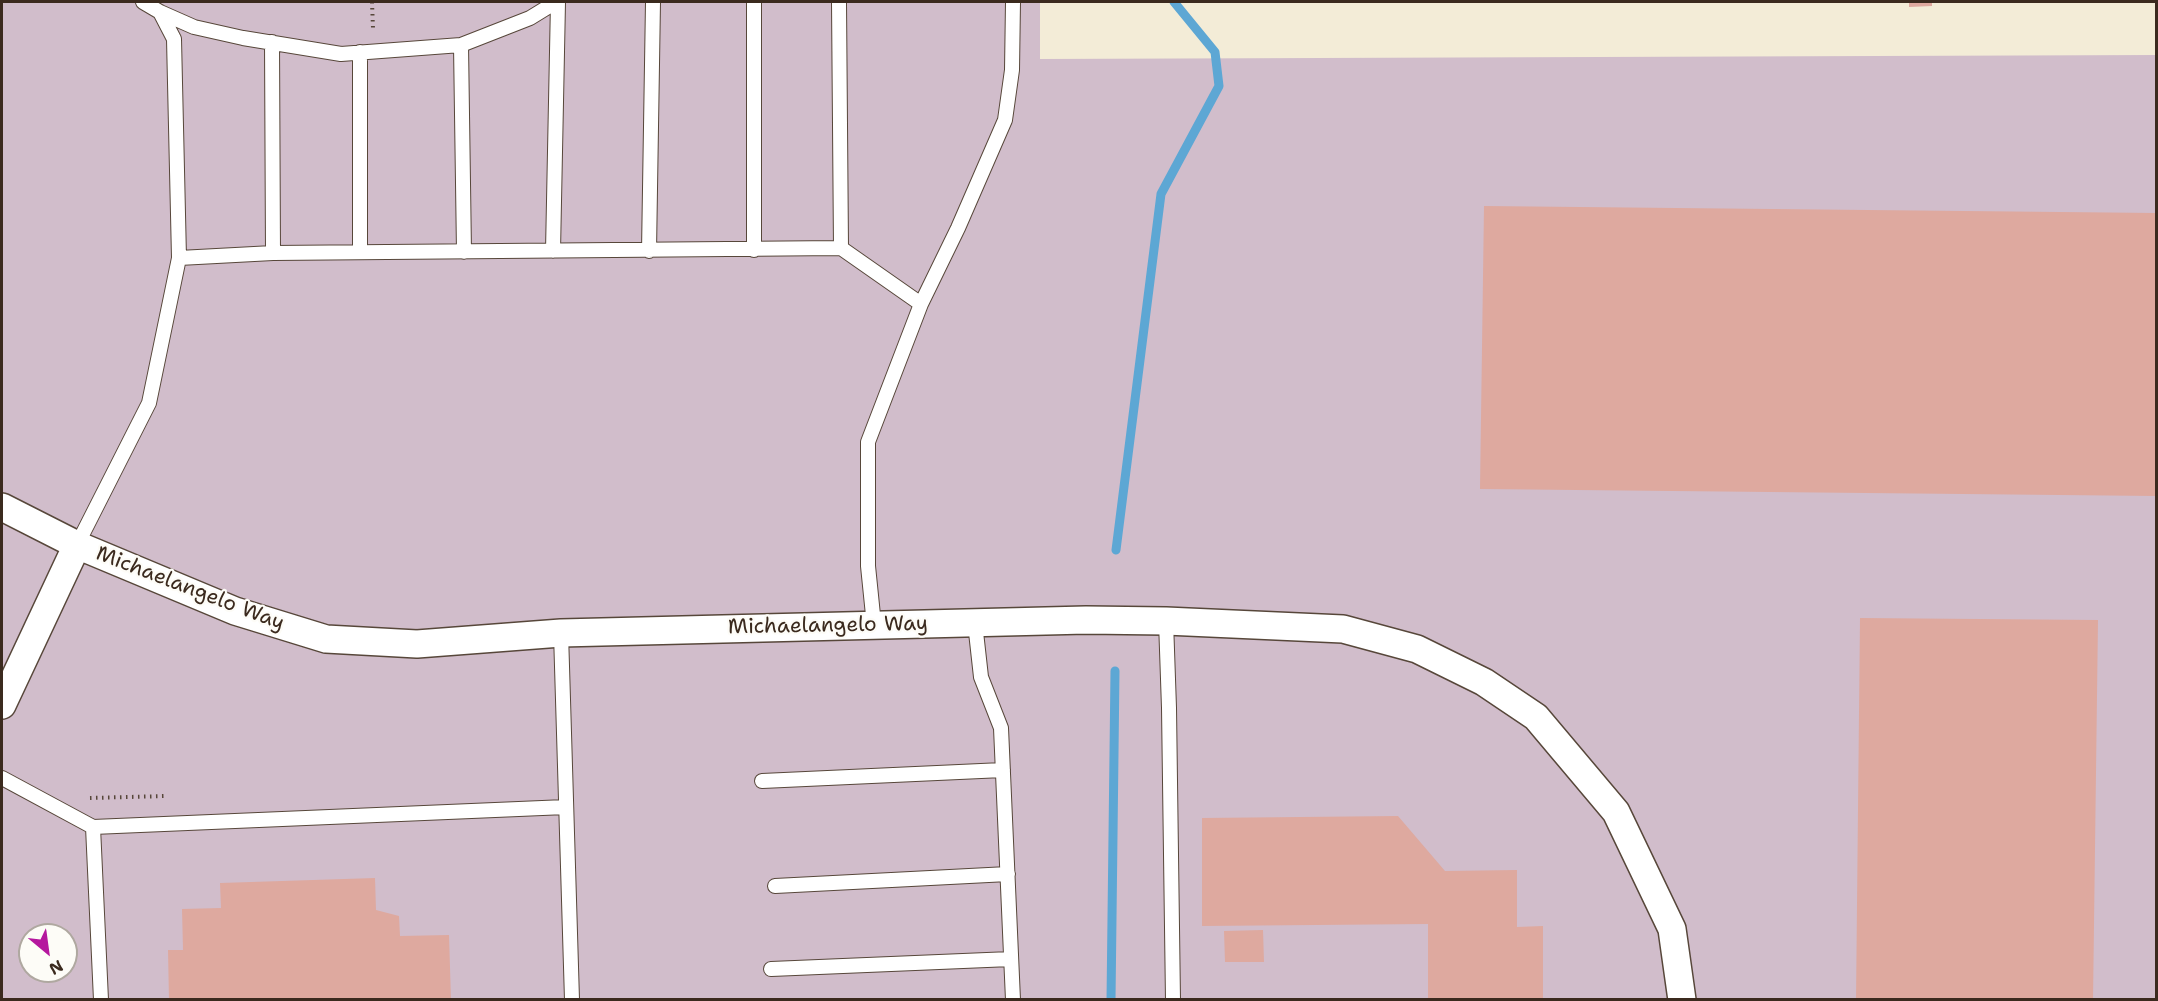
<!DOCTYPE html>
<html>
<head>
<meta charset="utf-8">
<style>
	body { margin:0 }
	#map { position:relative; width:2158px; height:1001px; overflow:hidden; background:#f3ecd7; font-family:"Shantell Sans",sans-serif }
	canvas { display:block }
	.frame { position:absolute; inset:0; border:3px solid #3b2a1e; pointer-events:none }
	.north { position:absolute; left:18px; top:923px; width:60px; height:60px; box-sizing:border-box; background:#fdfcf7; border:2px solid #afa8a0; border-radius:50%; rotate:151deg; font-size:16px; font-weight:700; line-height:24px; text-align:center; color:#3b2a1e }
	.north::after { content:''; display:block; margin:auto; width:21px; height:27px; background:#b5179e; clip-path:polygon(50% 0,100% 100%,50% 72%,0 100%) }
</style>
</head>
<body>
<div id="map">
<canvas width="2158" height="1001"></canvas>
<div class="frame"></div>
<div class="north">N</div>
</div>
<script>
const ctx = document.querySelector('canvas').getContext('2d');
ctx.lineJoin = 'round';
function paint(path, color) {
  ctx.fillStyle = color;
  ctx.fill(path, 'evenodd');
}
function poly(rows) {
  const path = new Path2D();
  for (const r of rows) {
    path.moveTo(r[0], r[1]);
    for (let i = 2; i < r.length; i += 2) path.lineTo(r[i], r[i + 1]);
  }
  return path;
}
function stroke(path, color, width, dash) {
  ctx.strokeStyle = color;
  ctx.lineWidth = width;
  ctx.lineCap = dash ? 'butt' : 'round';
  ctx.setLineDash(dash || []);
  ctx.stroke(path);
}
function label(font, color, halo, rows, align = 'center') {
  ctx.font = font + ' "Shantell Sans",sans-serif';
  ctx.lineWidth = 4.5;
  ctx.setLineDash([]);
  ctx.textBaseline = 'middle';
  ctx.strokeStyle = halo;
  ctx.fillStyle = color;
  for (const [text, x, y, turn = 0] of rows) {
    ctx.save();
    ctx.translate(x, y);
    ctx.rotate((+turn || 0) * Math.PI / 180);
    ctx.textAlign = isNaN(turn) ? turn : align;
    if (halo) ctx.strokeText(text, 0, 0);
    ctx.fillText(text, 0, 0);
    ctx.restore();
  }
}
paint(poly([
	[2,2,1040,2,1040,59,2156,55,2156,999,2,1000],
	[30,935,66,935,66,971,30,971]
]), '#d1bdcb');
stroke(poly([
	[1116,550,1161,194,1219,86,1215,52,1174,2],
	[1111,1000,1115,671]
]), '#5da7d4', 9);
paint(poly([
	[1909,2,1932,2,1932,6,1909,7],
	[1484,206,2156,213,2156,496,1480,489],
	[1860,618,2098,620,2093,1000,1856,1000],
	[1398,816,1445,871,1517,870,1517,927,1543,926,1543,1000,1428,1000,1428,924,1202,926,1202,818],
	[375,878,376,910,399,916,400,936,449,935,451,1000,169,1000,168,950,183,950,182,909,221,908,220,883],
	[1263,930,1264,962,1225,962,1224,931]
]), '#dea99f');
const service = poly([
	[839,2,841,248],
	[160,12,194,27,243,38,341,54,461,45,530,18,556,2],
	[272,42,273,253],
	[461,45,464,252],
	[360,52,360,252],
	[754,250,754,2],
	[553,251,558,2],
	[649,251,653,2],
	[179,258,273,253,841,248,921,304,868,442,868,566,874,625],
	[921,304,958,228,1005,120,1012,70,1013,2],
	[77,545,149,403,179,258,174,39,160,12,143,2],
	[1166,621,1169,708,1173,1000],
	[975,623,981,677,1001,728,1013,1000],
	[561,633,572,1000],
	[2,778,93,827],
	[762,781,1003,770],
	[775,886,1008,874],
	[771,969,1011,959],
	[101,1000,93,827,566,807]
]);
const minor = poly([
	[2,507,77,545,235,611,326,639,417,644,561,633,1086,620,1166,621,1343,629,1417,649,1484,682,1536,717,1616,812,1672,929,1682,1000],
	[2,705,77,545]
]);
stroke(service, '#57473a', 16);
stroke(minor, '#57473a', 30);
stroke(poly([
	[372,2,373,28],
	[90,798,166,796]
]), '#57473a', 4, [1.5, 4.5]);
stroke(service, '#fff', 14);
stroke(minor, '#fff', 27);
label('21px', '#3b2a1e', '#fdfcf7', [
	["Michaelangelo Way",190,589,21],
	["Michaelangelo Way",828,626,-1]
]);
</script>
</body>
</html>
